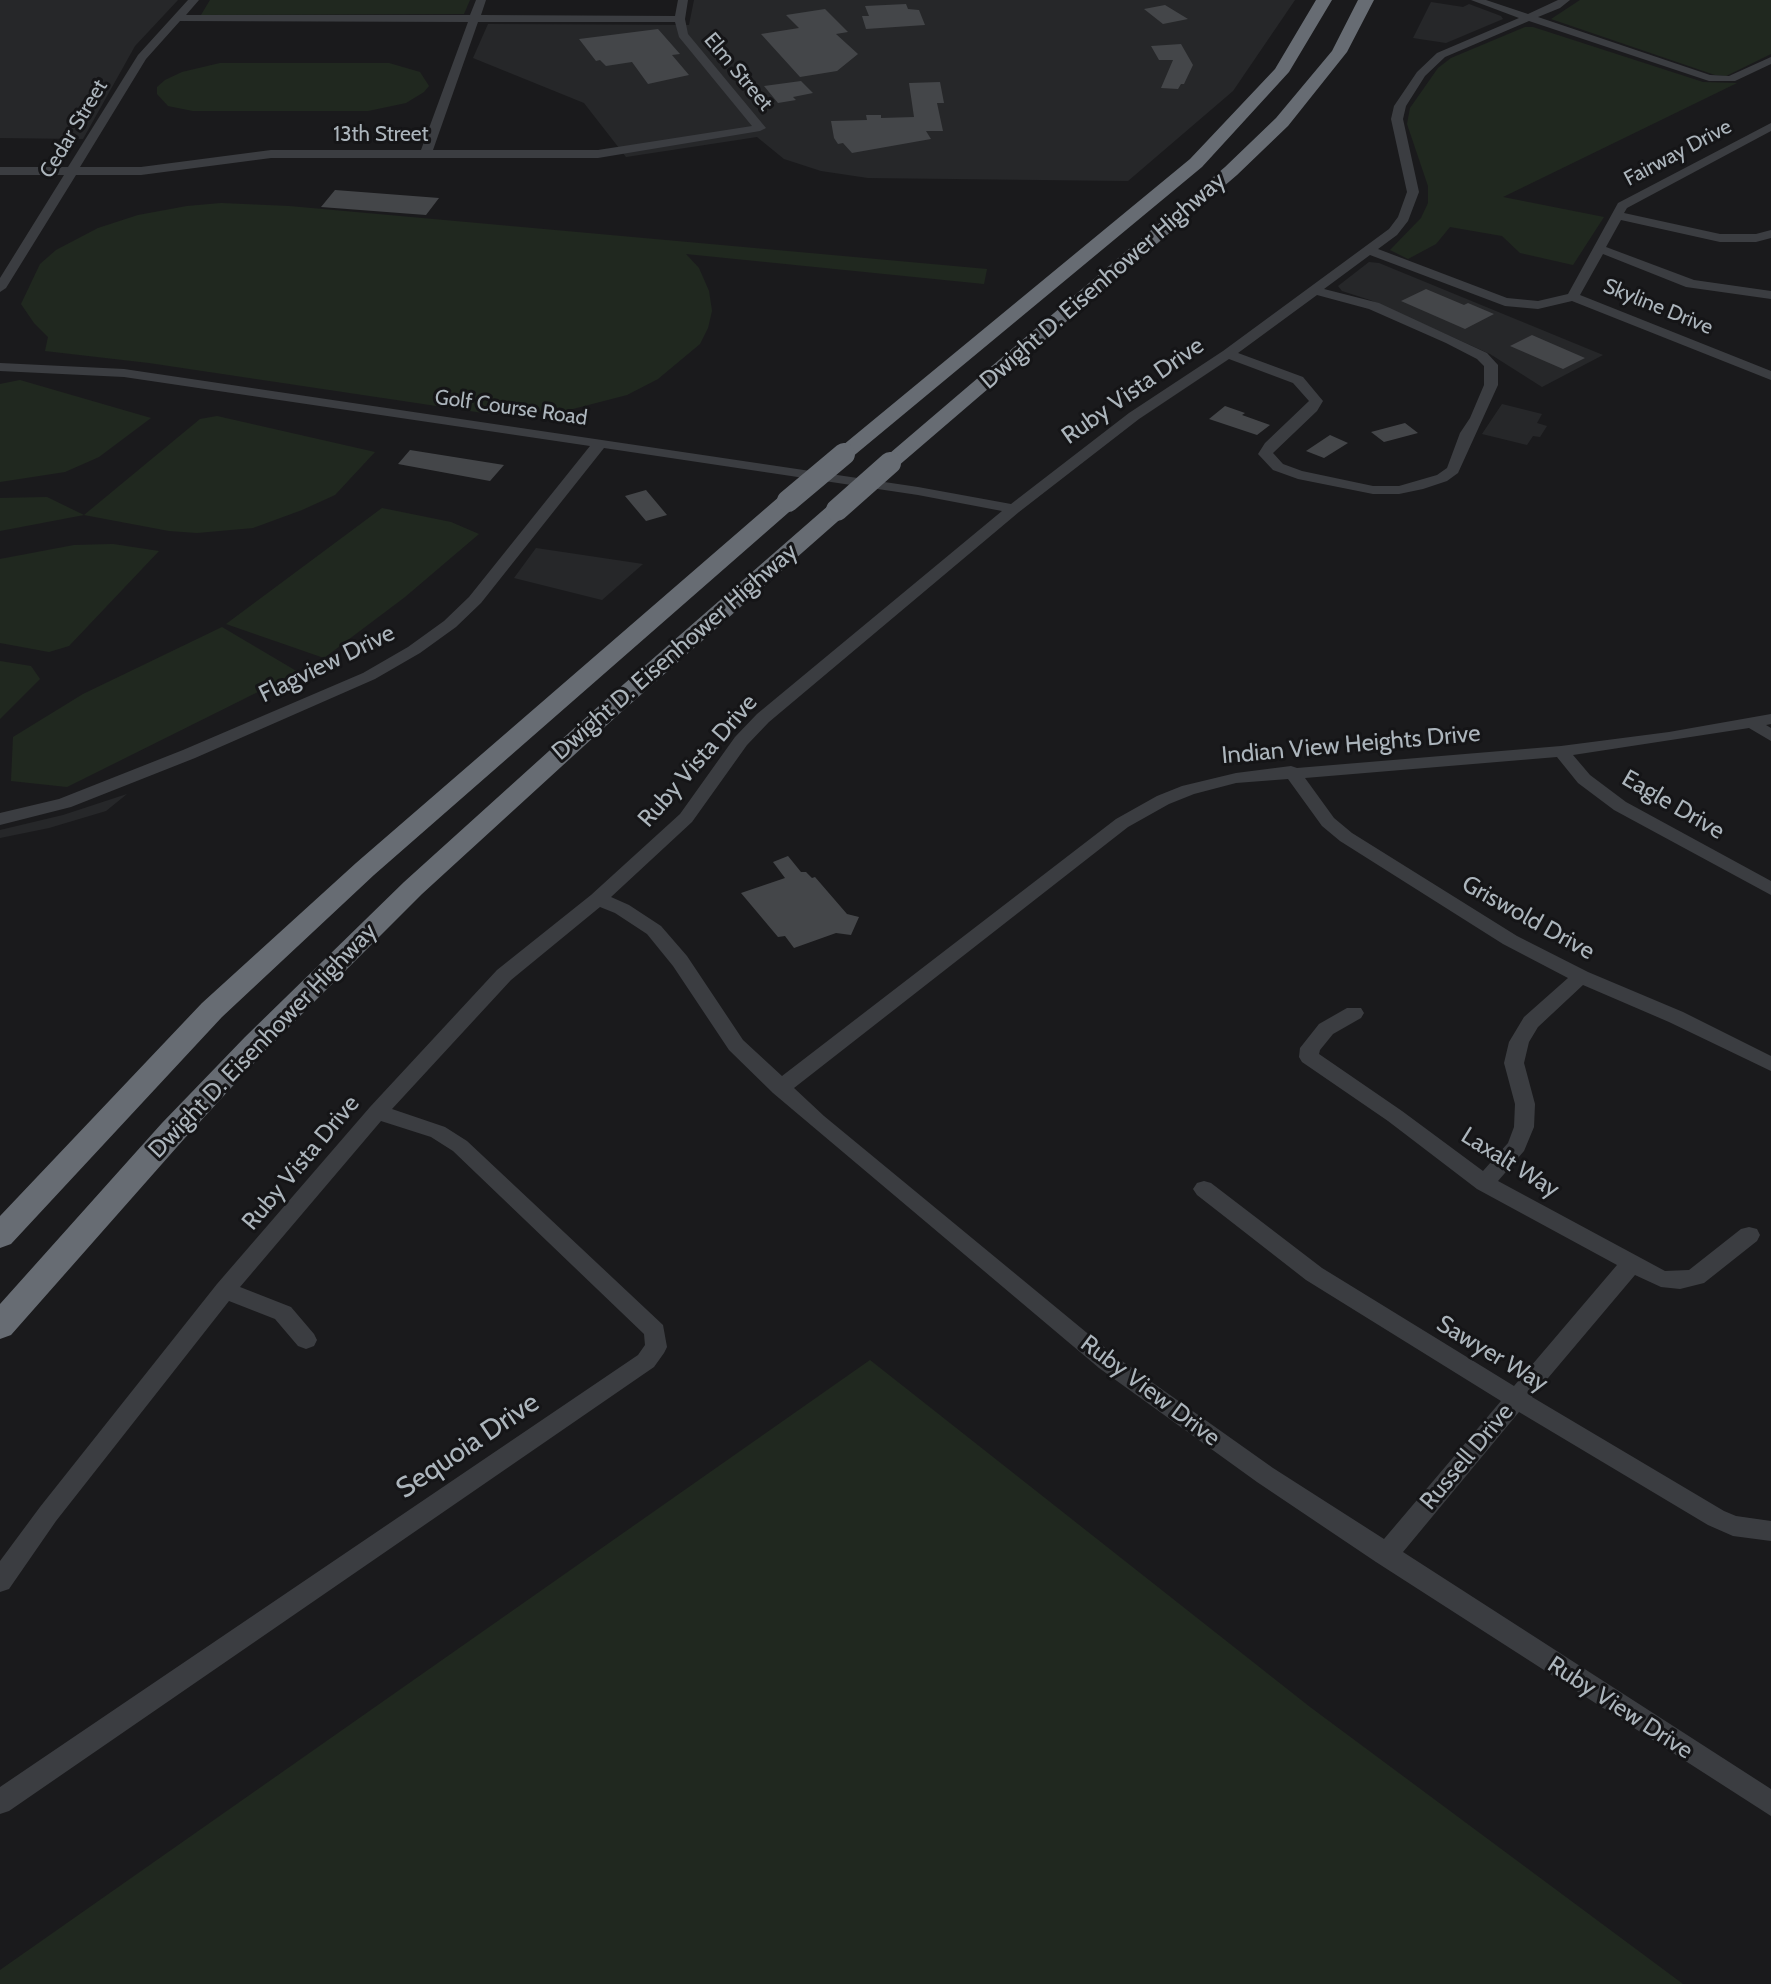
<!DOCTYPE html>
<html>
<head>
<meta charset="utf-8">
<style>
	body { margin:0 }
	canvas { display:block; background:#1a1a1c }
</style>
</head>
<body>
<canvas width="1771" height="1984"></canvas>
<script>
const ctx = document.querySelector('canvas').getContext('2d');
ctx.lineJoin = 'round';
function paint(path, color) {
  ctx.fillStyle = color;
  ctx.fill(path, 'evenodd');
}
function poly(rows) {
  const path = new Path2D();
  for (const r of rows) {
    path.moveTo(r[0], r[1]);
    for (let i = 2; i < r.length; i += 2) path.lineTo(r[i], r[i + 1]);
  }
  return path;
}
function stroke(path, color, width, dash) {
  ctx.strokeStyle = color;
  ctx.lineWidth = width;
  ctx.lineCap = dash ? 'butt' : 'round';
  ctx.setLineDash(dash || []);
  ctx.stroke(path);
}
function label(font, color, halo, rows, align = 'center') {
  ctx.font = font + ' Cabin,sans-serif';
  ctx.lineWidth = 6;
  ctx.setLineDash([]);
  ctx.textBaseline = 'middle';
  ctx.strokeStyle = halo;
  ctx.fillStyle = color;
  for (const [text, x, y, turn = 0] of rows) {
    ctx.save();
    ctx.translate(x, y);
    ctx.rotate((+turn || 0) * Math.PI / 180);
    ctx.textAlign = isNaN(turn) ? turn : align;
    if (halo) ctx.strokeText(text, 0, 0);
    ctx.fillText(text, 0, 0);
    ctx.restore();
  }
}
paint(poly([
	[0,0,178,0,135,46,83,139,0,138],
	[694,0,1295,0,1233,91,1128,181,868,178,821,171,784,159,757,137,626,157,584,103,473,58,488,24,689,25],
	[1431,2,1463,7,1469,4,1501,16,1503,19,1446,43,1413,38],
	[1369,262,1379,263,1603,355,1542,387,1490,354,1370,300,1342,291,1338,286],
	[1502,404,1542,414,1537,423,1547,426,1540,437,1533,436,1527,445,1482,434],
	[536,548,643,564,602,600,514,578],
	[127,794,106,811,49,828,0,838,0,830,63,815]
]), '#262729');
paint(poly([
	[210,0,470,0,464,14,201,15],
	[1580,0,1771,0,1771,54,1726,76,1715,75,1551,19],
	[1525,27,1533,27,1703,82,1737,83,1503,197,1604,217,1573,265,1520,253,1502,236,1450,227,1436,244,1408,259,1390,250,1421,218,1428,203,1428,186,1407,124,1410,108,1438,68,1451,58],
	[220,63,389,63,420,72,429,86,424,92,406,103,368,111,193,111,168,106,157,94,157,87,165,80,182,72],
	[221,203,289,206,987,269,984,284,686,254,699,268,709,291,712,311,708,328,700,344,658,379,627,395,569,410,490,414,149,363,45,351,48,337,34,323,21,304,40,264,56,250,98,228,138,215,187,206],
	[20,380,151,418,99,457,65,472,0,482,0,384],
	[217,416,375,452,335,495,302,510,253,528,197,533,169,531,84,515,0,531,0,498,47,497,84,515,200,419],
	[382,508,451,522,479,534,405,597,324,658,226,624],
	[113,544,159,551,69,646,49,652,0,643,0,559,74,545],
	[222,627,298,672,67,787,11,781,13,737,83,694],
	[0,661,31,666,40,679,0,719],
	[870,1360,1310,1707,1683,1984,0,1984,0,1970]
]), '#20281f');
paint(poly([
	[906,4,908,9,919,10,925,25,866,29,862,16,869,16,865,6],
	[1165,5,1188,19,1163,24,1144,9],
	[825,9,848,32,836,34,858,54,837,71,800,77,761,34,799,28,786,15],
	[658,29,680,54,672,55,689,75,648,84,632,62,606,66,600,60,596,61,579,39],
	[1181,44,1193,65,1184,84,1181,84,1178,89,1161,88,1173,60,1159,60,1151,46],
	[801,81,813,93,793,97,796,100,778,103,764,86],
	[940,82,944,103,937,103,943,131,926,131,931,139,852,153,843,143,838,144,834,138,831,121,867,120,866,115,881,115,881,118,914,117,909,83],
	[335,190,439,198,426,215,321,207],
	[1426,289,1464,305,1468,303,1494,314,1465,329,1401,301],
	[1532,335,1585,358,1563,369,1510,346],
	[1225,406,1245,413,1242,415,1270,425,1257,435,1209,419],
	[1405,423,1418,433,1384,442,1371,432],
	[1330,435,1348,443,1324,458,1306,451],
	[410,450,504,465,490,481,398,464],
	[646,490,667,515,646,521,625,496],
	[788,856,801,872,806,872,812,878,815,877,847,914,859,917,851,935,836,933,794,948,785,936,778,937,741,893,785,878,773,862]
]), '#444649');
paint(poly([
	[188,0,199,0,186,15,470,15,476,0,486,0,481,15,675,16,678,0,688,0,685,19,688,34,766,128,760,131,598,158,271,158,141,175,76,175,6,288,0,292,0,278,64,175,0,175,0,167,68,167,138,55,188,0],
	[180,21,468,22,421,150,271,150,141,167,80,167,146,59,180,21],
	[478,22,675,22,679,37,752,126,598,150,433,150,478,22],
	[1471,0,1486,0,1528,14,1558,0,1570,0,1560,8,1538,17,1710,75,1729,76,1771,57,1771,64,1735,81,1709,81,1529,21,1445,57,1425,76,1406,106,1403,119,1419,192,1408,221,1397,235,1378,249,1507,298,1538,301,1568,294,1618,203,1771,123,1771,131,1627,208,1624,213,1720,234,1756,234,1771,230,1771,238,1756,242,1720,242,1621,220,1606,247,1694,280,1771,291,1771,299,1686,287,1603,254,1580,295,1771,371,1771,380,1572,301,1538,309,1505,306,1370,255,1324,289,1379,303,1487,353,1498,365,1498,385,1458,473,1447,481,1423,489,1399,494,1373,494,1298,479,1273,470,1258,454,1265,443,1309,401,1293,383,1229,359,1139,419,1019,512,769,722,747,745,692,822,611,897,629,905,661,926,687,956,743,1040,782,1076,1116,819,1157,796,1182,786,1236,773,1291,766,1297,768,1561,746,1669,732,1771,714,1771,724,1766,725,1771,728,1771,741,1749,728,1573,755,1590,775,1626,802,1771,881,1771,895,1614,810,1578,783,1557,757,1305,778,1334,818,1352,833,1517,936,1588,972,1683,1012,1771,1056,1771,1071,1669,1022,1583,985,1538,1027,1529,1042,1524,1063,1535,1104,1534,1127,1524,1151,1498,1181,1665,1271,1689,1270,1741,1229,1749,1227,1757,1229,1760,1235,1757,1241,1704,1283,1680,1289,1661,1287,1635,1275,1532,1397,1724,1511,1736,1516,1771,1521,1771,1541,1733,1536,1708,1525,1519,1412,1403,1552,1771,1789,1771,1816,1376,1562,1257,1482,1099,1368,773,1093,729,1050,673,966,647,934,615,913,600,907,511,980,392,1109,445,1127,467,1141,663,1325,667,1347,664,1353,654,1367,9,1811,0,1814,0,1787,638,1355,645,1345,644,1334,453,1151,431,1137,381,1121,240,1287,291,1307,314,1334,317,1340,314,1346,306,1349,298,1346,275,1319,229,1301,56,1521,9,1589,0,1592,0,1561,40,1507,217,1284,370,1107,497,970,591,895,680,814,735,737,757,714,1002,511,918,495,604,448,481,603,456,627,420,653,375,679,195,758,71,807,0,825,0,813,59,799,183,750,363,673,408,647,444,621,469,597,590,446,124,377,0,371,0,363,124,369,918,487,1011,504,1129,413,1223,351,1389,229,1398,217,1407,192,1391,119,1394,106,1417,72,1437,53,1519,18,1471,0],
	[1317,295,1369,309,1446,343,1477,359,1484,366,1484,385,1470,418,1460,433,1447,468,1437,475,1399,486,1373,486,1302,471,1283,464,1273,453,1317,411,1323,401,1303,377,1238,353,1317,295],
	[1288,779,1322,826,1340,841,1503,944,1568,978,1524,1017,1509,1042,1504,1063,1515,1104,1514,1127,1508,1143,1483,1171,1402,1111,1319,1054,1320,1050,1333,1034,1361,1018,1364,1013,1361,1008,1347,1008,1319,1024,1300,1048,1299,1057,1302,1062,1388,1121,1477,1189,1617,1265,1514,1386,1322,1268,1211,1183,1204,1181,1197,1183,1193,1189,1197,1195,1306,1280,1501,1401,1384,1539,1273,1468,1115,1356,824,1116,794,1088,1128,827,1169,804,1194,794,1236,783,1288,779]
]), '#3b3d41');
paint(poly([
	[1316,0,1332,0,1289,72,1202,167,851,458,837,458,834,454,837,450,1190,159,1275,69,1316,0],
	[1358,0,1374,0,1347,52,1288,126,1237,175,897,467,883,467,879,463,883,459,1225,167,1276,118,1332,51,1358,0],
	[788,495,796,496,799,501,796,506,374,875,222,1017,11,1244,0,1248,0,1216,202,1003,356,863,780,496,788,495],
	[837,503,845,505,848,510,845,515,619,714,422,894,265,1051,184,1139,11,1335,0,1339,0,1304,162,1123,245,1037,404,882,601,704,829,505,837,503]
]), '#676c73');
stroke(poly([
	[788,501,844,454],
	[837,510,890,463]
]), '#676c73', 22);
label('21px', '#acb5bc', '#151517', [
	["Elm Street",738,72,50],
	["Cedar Street",74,129,-59],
	["13th Street",381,135],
	["Fairway Drive",1678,153,-28],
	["Skyline Drive",1658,307,22],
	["Golf Course Road",511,408,8]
]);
label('24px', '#acb5bc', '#151517', [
	["Dwight D. Eisenhower Highway",1103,281,-41],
	["Ruby Vista Drive",1133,391,-35],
	["Dwight D. Eisenhower Highway",675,652,-41],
	["Flagview Drive",327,664,-26],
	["Indian View Heights Drive",1351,745,-5],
	["Ruby Vista Drive",698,761,-49],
	["Eagle Drive",1673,805,30],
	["Griswold Drive",1528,918,29],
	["Dwight D. Eisenhower Highway",263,1041,-46],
	["Ruby Vista Drive",301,1163,-50],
	["Laxalt Way",1510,1163,32],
	["Sawyer Way",1492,1354,31],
	["Ruby View Drive",1150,1391,37],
	["Russell Drive",1467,1457,-50],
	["Ruby View Drive",1620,1708,33]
]);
label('28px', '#acb5bc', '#151517', [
	["Sequoia Drive",468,1446,-34]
]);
</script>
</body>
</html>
